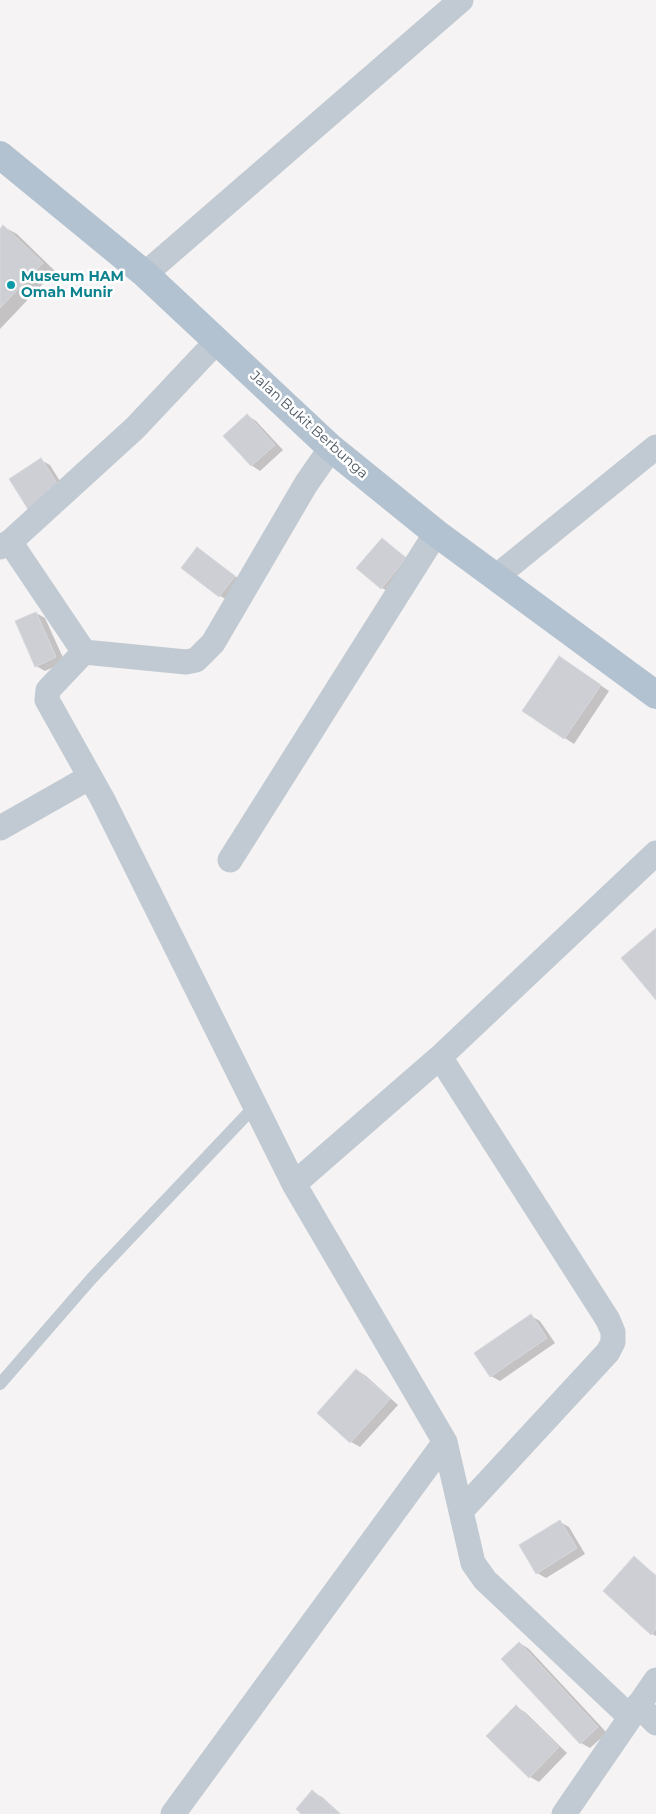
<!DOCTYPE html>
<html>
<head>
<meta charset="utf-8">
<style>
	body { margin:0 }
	canvas { display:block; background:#f5f3f3 }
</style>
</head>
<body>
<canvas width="656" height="1814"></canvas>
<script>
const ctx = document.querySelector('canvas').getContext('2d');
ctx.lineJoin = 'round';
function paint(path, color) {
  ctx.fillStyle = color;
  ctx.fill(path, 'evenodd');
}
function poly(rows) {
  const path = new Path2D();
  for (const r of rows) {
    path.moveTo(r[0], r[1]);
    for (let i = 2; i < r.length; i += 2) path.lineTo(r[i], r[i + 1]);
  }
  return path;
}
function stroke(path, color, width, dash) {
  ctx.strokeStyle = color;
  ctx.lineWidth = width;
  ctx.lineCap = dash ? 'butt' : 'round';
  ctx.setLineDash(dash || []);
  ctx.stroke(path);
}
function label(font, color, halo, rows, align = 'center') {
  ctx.font = font + ' Montserrat,sans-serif';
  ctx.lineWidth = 5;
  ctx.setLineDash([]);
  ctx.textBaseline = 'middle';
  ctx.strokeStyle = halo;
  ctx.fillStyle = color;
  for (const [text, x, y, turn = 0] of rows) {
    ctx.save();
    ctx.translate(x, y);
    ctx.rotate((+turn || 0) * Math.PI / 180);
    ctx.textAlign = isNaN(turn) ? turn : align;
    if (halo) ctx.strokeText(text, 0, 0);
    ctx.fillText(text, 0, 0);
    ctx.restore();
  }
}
paint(poly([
	[4,227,17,234,55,271,0,329,0,230],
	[247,415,256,421,283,450,260,471,251,465],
	[41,460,50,465,71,499,41,518],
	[382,539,415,564,391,593,382,588],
	[197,548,243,582,229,601,220,596],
	[36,613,45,618,65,662,45,671,36,666],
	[568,663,609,691,574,744,523,711],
	[531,1316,540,1321,555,1343,500,1381,491,1376],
	[357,1370,366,1376,398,1405,360,1447,351,1442,319,1412],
	[560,1522,569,1527,585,1554,546,1578,537,1573],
	[634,1558,656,1575,656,1636,652,1634],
	[520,1643,529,1649,607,1733,590,1748,581,1743],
	[516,1707,525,1712,567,1753,539,1782,530,1777],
	[313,1792,322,1797,341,1814,303,1814]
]), '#0003');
const building = poly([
	[3,225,43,263,0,308,0,229,3,225],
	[247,414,275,445,251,466,223,436,247,414],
	[41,458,63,493,31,514,9,479,41,458],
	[382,538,406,558,381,589,356,568,382,538],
	[197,547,235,576,219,597,181,568,197,547],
	[36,612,56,657,35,667,15,621,36,612],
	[559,656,601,685,564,739,522,711,559,656],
	[656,928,656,1000,621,958,656,928],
	[531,1314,547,1338,490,1377,474,1353,531,1314],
	[356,1369,390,1399,350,1443,317,1413,356,1369],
	[560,1520,577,1548,536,1574,519,1545,560,1520],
	[634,1556,656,1576,656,1629,651,1635,603,1591,634,1556],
	[519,1642,598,1727,580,1744,501,1659,519,1642],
	[516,1705,559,1747,529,1778,486,1736,516,1705],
	[312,1790,340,1814,301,1814,296,1809,312,1790]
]);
paint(building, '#cdcfd5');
stroke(building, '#d7d9de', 1);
stroke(poly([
	[0,1384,92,1278,255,1106]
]), '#c1cad2', 12);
stroke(poly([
	[145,274,461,0],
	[10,542,84,652,48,690,47,700,103,800,294,1184,445,1442,473,1563,485,1580,630,1717],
	[0,547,10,542,135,428,217,341],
	[497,576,656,447],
	[84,652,186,662,196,660,213,643,306,484,331,448],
	[0,828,90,777],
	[230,860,436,533],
	[440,1057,608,1320,613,1332,613,1342,608,1352,462,1510],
	[294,1184,440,1057,656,853],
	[638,1705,656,1723],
	[173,1814,445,1442],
	[564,1814,656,1680]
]), '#c1cad2', 25);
stroke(poly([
	[0,155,145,274,331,448,436,533,656,695]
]), '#b3c2d1', 28);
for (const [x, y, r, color] of [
	[11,285,5,"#0f9aa8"]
]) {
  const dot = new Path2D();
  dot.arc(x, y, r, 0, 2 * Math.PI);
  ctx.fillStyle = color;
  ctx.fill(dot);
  stroke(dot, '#fff', 2);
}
label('bold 14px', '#0d838f', '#fff', [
	["Museum HAM",21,277],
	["Omah Munir",21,293]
], 'left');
label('14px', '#4a5661', '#fff', [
	["Jalan Bukit Berbunga",309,425,42]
]);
</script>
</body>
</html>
